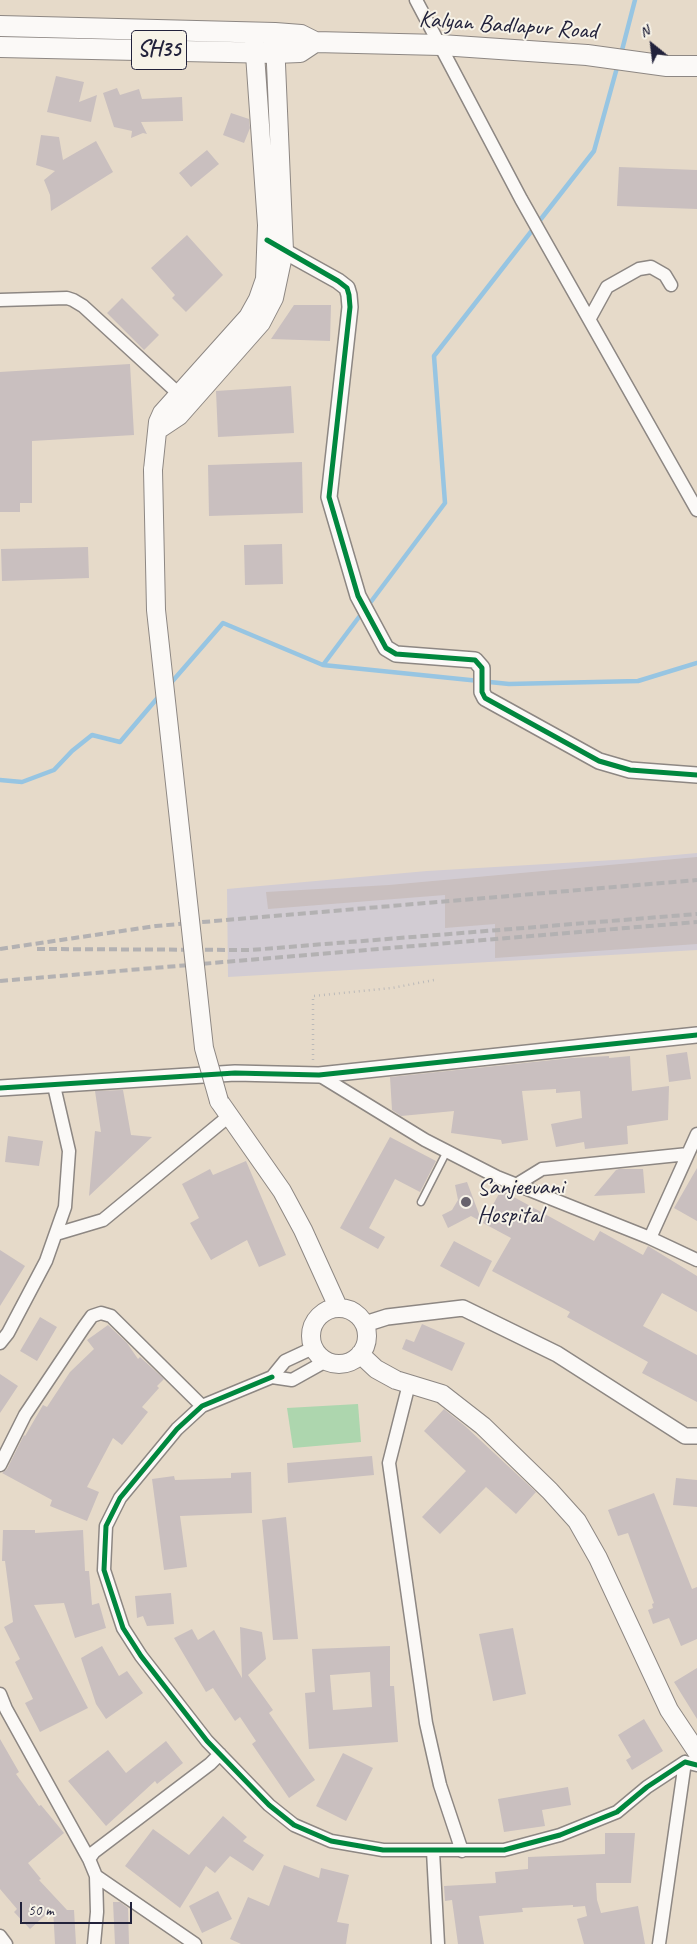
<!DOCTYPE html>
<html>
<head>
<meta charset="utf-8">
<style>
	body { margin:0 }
	#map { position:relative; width:697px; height:1944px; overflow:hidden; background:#e6dac9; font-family:Caveat,sans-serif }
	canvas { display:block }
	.north { position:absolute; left:627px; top:20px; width:50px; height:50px; -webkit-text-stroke:4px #f7f3e8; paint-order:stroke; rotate:331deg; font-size:14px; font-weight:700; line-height:20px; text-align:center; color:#22223b }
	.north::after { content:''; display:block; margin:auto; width:18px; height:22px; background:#22223b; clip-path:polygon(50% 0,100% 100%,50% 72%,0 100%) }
	.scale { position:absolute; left:20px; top:1902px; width:112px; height:22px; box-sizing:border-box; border:2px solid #22223b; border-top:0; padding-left:6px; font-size:15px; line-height:18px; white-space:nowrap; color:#22223b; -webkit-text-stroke:4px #f7f3e8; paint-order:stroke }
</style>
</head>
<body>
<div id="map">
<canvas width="697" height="1944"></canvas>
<div class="north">N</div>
<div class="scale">50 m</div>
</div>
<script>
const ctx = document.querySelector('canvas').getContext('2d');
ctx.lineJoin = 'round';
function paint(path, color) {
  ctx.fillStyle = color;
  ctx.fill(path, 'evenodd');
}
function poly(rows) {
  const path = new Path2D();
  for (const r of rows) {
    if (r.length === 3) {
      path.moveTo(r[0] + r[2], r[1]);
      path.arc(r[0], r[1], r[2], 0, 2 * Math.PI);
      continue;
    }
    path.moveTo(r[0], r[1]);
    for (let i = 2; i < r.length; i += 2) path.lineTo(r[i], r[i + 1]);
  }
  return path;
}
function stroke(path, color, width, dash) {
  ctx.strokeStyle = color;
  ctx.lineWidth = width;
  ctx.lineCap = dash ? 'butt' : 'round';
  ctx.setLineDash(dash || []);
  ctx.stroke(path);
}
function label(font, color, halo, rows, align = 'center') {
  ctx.font = font + ' Caveat,sans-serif';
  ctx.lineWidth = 4;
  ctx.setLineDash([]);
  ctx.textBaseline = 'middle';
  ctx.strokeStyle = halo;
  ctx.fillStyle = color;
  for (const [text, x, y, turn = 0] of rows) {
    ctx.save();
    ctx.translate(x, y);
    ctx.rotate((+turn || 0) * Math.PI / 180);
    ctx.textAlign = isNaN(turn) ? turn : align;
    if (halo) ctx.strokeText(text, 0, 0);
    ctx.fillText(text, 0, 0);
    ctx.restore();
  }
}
paint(poly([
	[697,853,697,950,228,977,227,889,427,871,631,859]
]), '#d2ccd3');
paint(poly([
	[358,1404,361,1442,293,1448,287,1408]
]), '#add6ae');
stroke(poly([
	[621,54,635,0],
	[367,607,445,503,434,356,594,151,618,64],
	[323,665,509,684,638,681,697,663],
	[170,684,223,623,323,665,362,613],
	[0,780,22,782,54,770,72,751,92,735,120,742,160,695]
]), '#97c5e2', 4.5);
paint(poly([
	[56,76,84,82,79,102,97,95,91,122,47,112],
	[117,88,120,95,139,89,142,99,182,97,183,121,141,122,147,134,143,133,131,138,132,131,114,127,103,93],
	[231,113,249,119,250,128,244,143,223,135],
	[41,135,59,137,63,160,96,141,113,172,51,211,50,195,44,180,55,171,36,165],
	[207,150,219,164,191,187,179,173],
	[619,167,697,170,697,209,617,206],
	[187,235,223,275,186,312,172,298,175,295,151,268],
	[122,298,159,335,144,350,107,313],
	[294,305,331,305,330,341,271,339],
	[130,364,134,435,32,441,32,503,20,503,20,512,0,512,0,372],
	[291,386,294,433,218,437,216,391],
	[302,462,303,513,209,516,208,465],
	[282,544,283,584,245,585,244,545],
	[88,547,89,578,2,581,1,549],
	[697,857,697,944,495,958,495,924,445,928,445,895,268,909,266,892,389,885],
	[687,1052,691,1079,669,1082,666,1055],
	[609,1056,609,1058,630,1056,632,1091,669,1086,668,1120,627,1126,628,1144,585,1149,584,1142,556,1147,551,1124,582,1118,580,1091,556,1093,556,1089,522,1091,528,1140,502,1144,501,1140,451,1133,454,1111,401,1116,392,1110,390,1077,572,1058],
	[123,1090,131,1135,152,1137,89,1196,95,1131,101,1132,95,1091],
	[8,1136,43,1141,39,1166,5,1162],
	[390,1137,436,1161,420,1192,395,1179,369,1228,385,1237,378,1249,340,1228],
	[246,1161,286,1255,259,1267,247,1240,211,1260,190,1223,199,1218,182,1184,210,1169,213,1175],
	[697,1168,697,1221,674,1208],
	[619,1169,643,1169,645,1193,594,1196,616,1170],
	[467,1182,482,1222,471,1216,448,1228,442,1215,452,1210,458,1200,455,1185],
	[501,1190,594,1241,600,1231,643,1255,648,1246,697,1276,697,1312,662,1293,643,1326,697,1355,697,1402,642,1373,648,1362,567,1317,570,1312,492,1271,511,1238,483,1223],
	[454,1241,492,1261,479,1287,440,1266],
	[0,1250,25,1266,0,1306],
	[40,1317,57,1327,37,1361,20,1351],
	[422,1324,465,1343,452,1371,402,1349,406,1339,414,1342],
	[108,1325,127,1343,138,1359,140,1357,164,1379,157,1386,159,1388,142,1407,148,1412,122,1445,113,1438,87,1487,99,1492,87,1521,50,1506,52,1500,2,1473,7,1469,24,1435,25,1436,43,1405,47,1407,70,1372,94,1349,87,1340],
	[0,1374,18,1386,0,1413],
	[444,1409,465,1426,536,1492,516,1514,486,1487,440,1534,422,1517,466,1471,424,1431],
	[372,1456,374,1475,288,1483,287,1463],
	[251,1472,252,1513,180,1516,187,1567,164,1570,152,1479,174,1476,175,1480,231,1478,231,1473],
	[676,1478,697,1480,697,1507,673,1505],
	[654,1493,692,1589,697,1587,697,1639,681,1646,669,1618,653,1624,648,1610,653,1608,652,1604,654,1603,628,1533,618,1536,608,1510],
	[286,1517,298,1639,273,1640,262,1520],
	[3,1530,35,1530,35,1533,83,1530,85,1571,89,1571,92,1605,99,1603,106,1628,75,1638,64,1603,34,1605,88,1708,40,1732,25,1703,33,1699,15,1662,20,1659,4,1627,13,1622,5,1561,2,1561],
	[171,1593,174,1624,147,1626,143,1616,137,1618,135,1596],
	[240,1627,262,1632,266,1659,248,1675,273,1710,269,1713,315,1780,289,1798,252,1744,256,1741,240,1717,235,1721,213,1688,206,1692,174,1638,192,1629,198,1640,214,1630,242,1678],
	[513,1628,526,1694,493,1701,479,1634],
	[102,1646,119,1676,127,1671,143,1693,106,1719,96,1704,81,1658],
	[390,1646,390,1686,394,1686,398,1742,309,1749,305,1693,315,1692,312,1649],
	[370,1672,372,1707,333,1710,330,1675],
	[697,1668,697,1719,674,1682],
	[644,1719,663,1751,632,1770,626,1760,631,1757,618,1735],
	[0,1739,19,1772,16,1774,39,1806,41,1805,64,1833,28,1863,41,1879,39,1880,67,1910,74,1910,76,1944,55,1944,53,1908,30,1929,14,1912,17,1909,0,1889],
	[166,1741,183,1763,157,1784,155,1781,106,1826,68,1781,108,1750,126,1773],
	[343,1753,373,1768,346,1821,316,1806],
	[568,1787,571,1805,542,1810,545,1826,504,1832,498,1799],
	[223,1816,247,1837,243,1841,264,1855,253,1871,230,1856,215,1873,206,1866,180,1908,125,1866,153,1829,189,1855],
	[605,1833,635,1833,631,1883,596,1883,597,1900,601,1913,638,1906,645,1944,584,1944,577,1919,587,1916,585,1906,573,1907,573,1905,522,1908,523,1912,479,1916,484,1944,458,1944,452,1900,445,1901,444,1886,496,1883,495,1872,528,1869,528,1857,605,1854],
	[284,1865,319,1878,321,1868,349,1875,337,1922,349,1924,346,1944,241,1944,230,1939,248,1897,269,1906],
	[218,1891,232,1919,202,1933,189,1906],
	[113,1902,120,1902,128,1908,129,1944,115,1944]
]), '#c9bfbf');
const service = poly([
	[421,1202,447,1151]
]);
const minor = poly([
	[416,0,521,199,697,510],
	[0,300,67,298,73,300,83,306,179,394],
	[590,318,607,287,639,269,651,267,665,275,671,285],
	[319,1075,425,1140,497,1177,650,1238,697,1260],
	[516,1185,542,1169,688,1154],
	[56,1234,103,1220,229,1116],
	[650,1238,697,1134],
	[0,1343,8,1333,46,1261,65,1207,69,1151,54,1086],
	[313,1348,285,1361,272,1377,292,1380,326,1361],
	[272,1377,202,1406,177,1429,120,1498,106,1526,104,1570,123,1628,141,1656,207,1741,269,1805,294,1825,331,1841,383,1850,504,1850,560,1835,617,1812,647,1787,685,1762,697,1765],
	[409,1384,389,1463,426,1723,440,1785,462,1851],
	[0,1465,25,1415,84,1327,92,1316,101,1313,111,1316,202,1406],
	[0,1694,6,1709,89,1859],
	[433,1851,438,1944],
	[96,1876,195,1944],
	[0,1936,6,1944],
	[94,1944,97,1912,96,1876,89,1859,94,1852,210,1764,220,1754],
	[659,1944,685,1762]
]);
const tertiary = poly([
	[275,246,338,281,347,288,349,295,350,307,329,497,358,596,386,648,396,654,475,660,482,668,482,692,485,698,599,761,630,770,697,775],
	[0,1088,235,1073,319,1075,697,1035],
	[365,1324,387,1317,463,1308,557,1354,685,1436,697,1436]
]);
const secondary = poly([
	[158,430,179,416,261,323,274,298,284,251,275,41],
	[153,470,158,422,162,413,248,317,258,299,265,279,267,225,254,40],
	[219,1101,282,1191,303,1230,338,1307],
	[339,1336,28],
	[360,1354,376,1369,396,1380,442,1394,483,1426,550,1491,577,1521,598,1558,669,1710,697,1752]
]);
const primary = poly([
	[0,26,275,33,301,35,315,42,441,45,587,55,667,66,697,66],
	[0,47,275,53,300,52,315,42]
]);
stroke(service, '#8d8783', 9);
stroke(minor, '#8d8783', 15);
stroke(tertiary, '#8d8783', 18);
stroke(secondary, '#8d8783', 20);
stroke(primary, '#8d8783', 22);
stroke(poly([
	[313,1060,313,996,392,988,434,980]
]), '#bcbab9', 2.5, [1, 4]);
stroke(service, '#fbf9f7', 6);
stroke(minor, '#fbf9f7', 12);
stroke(tertiary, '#fbf9f7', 15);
stroke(secondary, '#fbf9f7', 18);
stroke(primary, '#fbf9f7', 20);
stroke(poly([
	[0,949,156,926,697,880],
	[37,949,251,950,697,914],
	[0,981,697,922]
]), '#b3b1b2', 4, [8, 4]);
const secondaryBridge = poly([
	[153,470,156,610,204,1048,219,1101]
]);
stroke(secondaryBridge, '#8d8783', 20, []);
stroke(secondaryBridge, '#fbf9f7', 18);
stroke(poly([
	[267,240,338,281,347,288,349,295,350,307,329,497,358,596,386,648,396,654,475,660,482,668,482,692,485,698,599,761,630,770,697,775],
	[0,1088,235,1073,319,1075,697,1035],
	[272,1377,202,1406,177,1429,120,1498,106,1526,104,1570,123,1628,141,1656,207,1741,269,1805,294,1825,331,1841,383,1850,504,1850,560,1835,617,1812,647,1787,685,1762,697,1765]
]), '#00873e', 5);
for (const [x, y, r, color] of [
	[466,1202,6,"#67626d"]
]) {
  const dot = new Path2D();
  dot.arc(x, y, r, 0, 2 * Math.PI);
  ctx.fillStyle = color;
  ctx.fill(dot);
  stroke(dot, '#f7f3e8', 2);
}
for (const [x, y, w] of [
	[159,50,55]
]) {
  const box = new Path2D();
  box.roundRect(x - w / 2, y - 19.5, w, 39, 4);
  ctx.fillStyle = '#f7f3e8';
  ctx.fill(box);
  stroke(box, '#22223b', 1);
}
label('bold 22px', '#22223b', null, [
	["SH35",159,50]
]);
label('24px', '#22223b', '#f7f3e8', [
	["Kalyan Badlapur Road",508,26,4]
]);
label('24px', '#22223b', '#f7f3e8', [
	["Sanjeevani",477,1188],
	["Hospital",477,1216]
], 'left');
</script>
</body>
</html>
